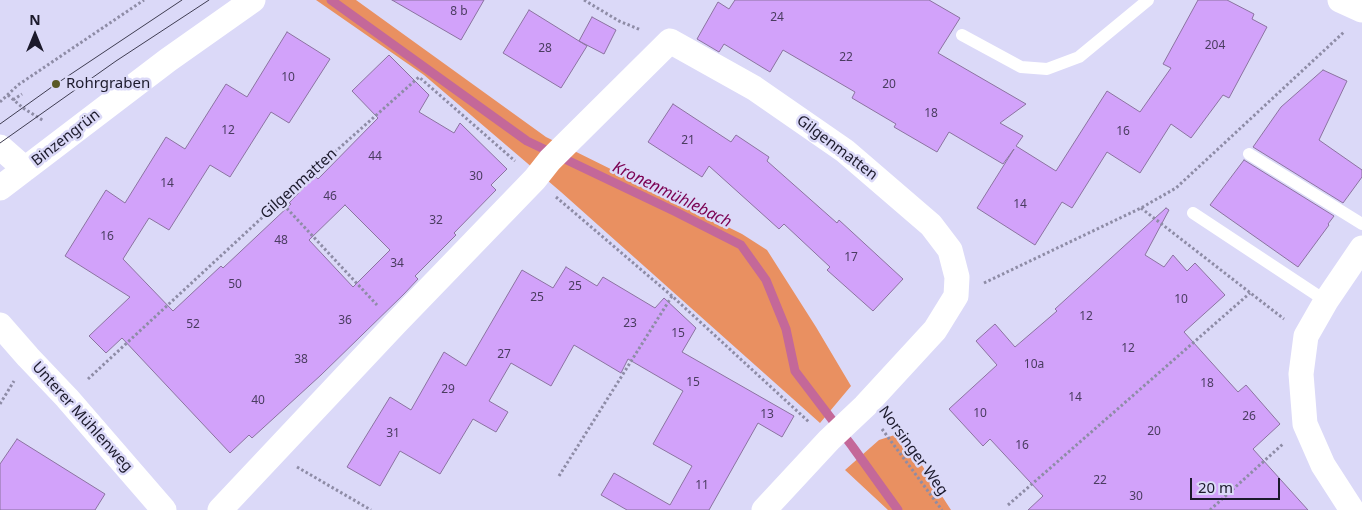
<!DOCTYPE html>
<html>
<head>
<meta charset="utf-8">
<style>
	body { margin:0 }
	#map { position:relative; width:1362px; height:510px; overflow:hidden; background:#dbd9f8; font-family:"Noto Sans",sans-serif }
	canvas { display:block }
	.north { position:absolute; left:10px; top:10px; width:50px; height:50px; -webkit-text-stroke:4px #dbd9f8; paint-order:stroke; rotate:0deg; font-size:14px; font-weight:700; line-height:20px; text-align:center; color:#1c1a2c }
	.north::after { content:''; display:block; margin:auto; width:18px; height:22px; background:#1c1a2c; clip-path:polygon(50% 0,100% 100%,50% 72%,0 100%) }
	.scale { position:absolute; left:1190px; top:478px; width:90px; height:22px; box-sizing:border-box; border:2px solid #1c1a2c; border-top:0; padding-left:6px; font-size:15px; line-height:18px; white-space:nowrap; color:#1c1a2c; -webkit-text-stroke:4px #dbd9f8; paint-order:stroke }
</style>
</head>
<body>
<div id="map">
<canvas width="1362" height="510"></canvas>
<div class="north">N</div>
<div class="scale">20 m</div>
</div>
<script>
const ctx = document.querySelector('canvas').getContext('2d');
ctx.lineJoin = 'round';
function paint(path, color) {
  ctx.fillStyle = color;
  ctx.fill(path, 'evenodd');
}
function poly(rows) {
  const path = new Path2D();
  for (const r of rows) {
    path.moveTo(r[0], r[1]);
    for (let i = 2; i < r.length; i += 2) path.lineTo(r[i], r[i + 1]);
  }
  return path;
}
function stroke(path, color, width, dash) {
  ctx.strokeStyle = color;
  ctx.lineWidth = width;
  ctx.lineCap = dash ? 'butt' : 'round';
  ctx.setLineDash(dash || []);
  ctx.stroke(path);
}
function label(font, color, halo, rows, align = 'center') {
  ctx.font = font + ' "Noto Sans",sans-serif';
  ctx.lineWidth = 5;
  ctx.setLineDash([]);
  ctx.textBaseline = 'middle';
  ctx.strokeStyle = halo;
  ctx.fillStyle = color;
  for (const [text, x, y, turn = 0] of rows) {
    ctx.save();
    ctx.translate(x, y);
    ctx.rotate((+turn || 0) * Math.PI / 180);
    ctx.textAlign = isNaN(turn) ? turn : align;
    if (halo) ctx.strokeText(text, 0, 0);
    ctx.fillText(text, 0, 0);
    ctx.restore();
  }
}
paint(poly([
	[316,0,356,0,546,137,742,234,767,250,816,327,851,386,820,423,561,192,424,75],
	[901,433,951,510,888,510,845,470,879,440]
]), '#e99061');
stroke(poly([
	[331,0,527,141,676,212,741,245,766,280,786,329,795,371,852,446,898,510]
]), '#c46899', 9);
const building = poly([
	[392,0,484,0,461,40,392,0],
	[735,0,929,0,960,18,938,53,1026,104,1000,123,1023,136,1016,146,1056,171,1107,91,1140,112,1171,68,1163,64,1198,0,1227,0,1254,14,1252,19,1267,27,1229,98,1223,95,1191,138,1171,124,1140,173,1107,152,1072,208,1062,202,1035,245,977,208,1014,149,1003,164,949,132,937,152,894,127,896,124,852,98,855,92,783,50,770,72,724,44,719,52,697,39,718,2,729,9,735,0],
	[529,10,587,46,561,88,503,53,529,10],
	[592,17,616,30,604,54,579,41,592,17],
	[287,32,330,59,289,123,271,112,230,177,210,165,169,230,149,218,123,259,173,311,221,266,223,268,291,204,289,203,315,176,318,179,378,118,352,91,389,55,429,95,419,112,454,133,460,123,507,169,491,185,496,190,454,233,456,235,415,276,418,279,404,294,321,375,252,438,249,435,230,453,122,338,106,353,89,336,130,297,65,256,106,190,125,203,166,137,185,149,226,84,247,97,287,32],
	[345,205,390,250,353,287,309,240,345,205],
	[1323,70,1347,81,1319,140,1362,170,1362,177,1343,203,1253,147,1281,107,1323,70],
	[673,104,731,142,736,135,769,157,767,161,837,223,839,220,903,279,873,311,827,270,830,267,784,224,779,229,709,166,702,177,648,142,673,104],
	[1244,160,1334,216,1328,224,1329,225,1298,267,1210,205,1244,160],
	[1166,208,1169,210,1145,255,1164,267,1173,255,1187,271,1195,263,1225,295,1184,332,1238,392,1246,385,1280,424,1253,449,1308,510,1028,510,1043,496,990,439,983,446,949,409,997,365,976,341,995,324,1015,347,1057,311,1055,309,1166,208],
	[566,267,597,286,603,277,655,308,664,298,696,328,682,352,794,416,782,437,758,423,709,510,627,510,601,495,614,473,670,505,692,466,653,444,683,391,628,359,621,373,574,345,551,386,511,363,489,401,508,412,496,432,473,419,440,474,400,451,380,486,347,467,390,397,411,410,444,352,466,366,522,270,553,288,566,267],
	[17,439,105,494,95,510,0,510,0,464,17,439]
]);
paint(building, '#d2a2fa');
stroke(building, '#8b73a0', 1);
stroke(poly([
	[584,0,619,21,641,30],
	[8,95,23,108,44,121],
	[13,100,22,94],
	[0,102,18,85,144,0],
	[556,197,672,296,809,422],
	[280,201,377,305],
	[1141,208,1284,319],
	[984,283,1141,208,1176,188,1344,32],
	[88,379,280,201,419,77,515,161],
	[0,404,14,381],
	[882,429,942,510],
	[297,467,371,510],
	[559,476,672,296],
	[1008,505,1250,293],
	[1210,510,1284,443]
]), '#8e8ca6', 3, [2.5, 2.5]);
stroke(poly([
	[962,35,1021,67,1047,69,1079,57,1148,0],
	[1249,154,1362,224],
	[1193,213,1326,301]
]), '#fff', 12);
stroke(poly([
	[1340,0,1362,10],
	[0,147,25,169],
	[0,188,168,60,253,0],
	[0,325,28,357,67,398,164,510],
	[220,510,395,324,535,179,550,160,670,41,754,88,845,151,931,225,950,250,957,277,956,296,935,330,865,406,829,440,764,510],
	[1352,510,1323,465,1305,424,1301,374,1306,336,1326,301,1362,248]
]), '#fff', 25);
stroke(poly([
	[0,124,56,84,182,0],
	[0,143,116,61,209,0]
]), '#3f3d52', 1);
for (const [x, y, r, color] of [
	[56,84,5,"#5a5926"]
]) {
  const dot = new Path2D();
  dot.arc(x, y, r, 0, 2 * Math.PI);
  ctx.fillStyle = color;
  ctx.fill(dot);
  stroke(dot, '#dbd9f8', 2);
}
label('12px', '#4a3c60', null, [
	["8 b",459,12],
	["24",777,18],
	["204",1215,46],
	["28",545,49],
	["22",846,58],
	["10",288,78],
	["20",889,85],
	["18",931,114],
	["12",228,131],
	["16",1123,132],
	["21",688,141],
	["44",375,157],
	["30",476,177],
	["14",167,184],
	["46",330,197],
	["14",1020,205],
	["32",436,221],
	["16",107,237],
	["48",281,241],
	["17",851,258],
	["34",397,264],
	["50",235,285],
	["25",575,287],
	["25",537,298],
	["10",1181,300],
	["12",1086,317],
	["36",345,321],
	["23",630,324],
	["52",193,325],
	["15",678,334],
	["12",1128,349],
	["27",504,355],
	["38",301,360],
	["10a",1034,365],
	["15",693,383],
	["18",1207,384],
	["29",448,390],
	["14",1075,398],
	["40",258,401],
	["10",980,414],
	["13",767,415],
	["26",1249,417],
	["20",1154,432],
	["31",393,434],
	["16",1022,446],
	["22",1100,481],
	["11",702,486],
	["30",1136,497]
]);
label('15px', '#1c1a2c', '#dbd9f8', [
	["Rohrgraben",66,84]
], 'left');
label('15px', '#1c1a2c', '#dbd9f8', [
	["Binzengrün",66,138,-38],
	["Gilgenmatten",837,148,37],
	["Gilgenmatten",299,184,-42],
	["Unterer Mühlenweg",82,417,48],
	["Norsinger Weg",913,451,54]
]);
label('italic 16px', '#7b0152', '#dbd9f8', [
	["Kronenmühlebach",672,195,26]
]);
</script>
</body>
</html>
